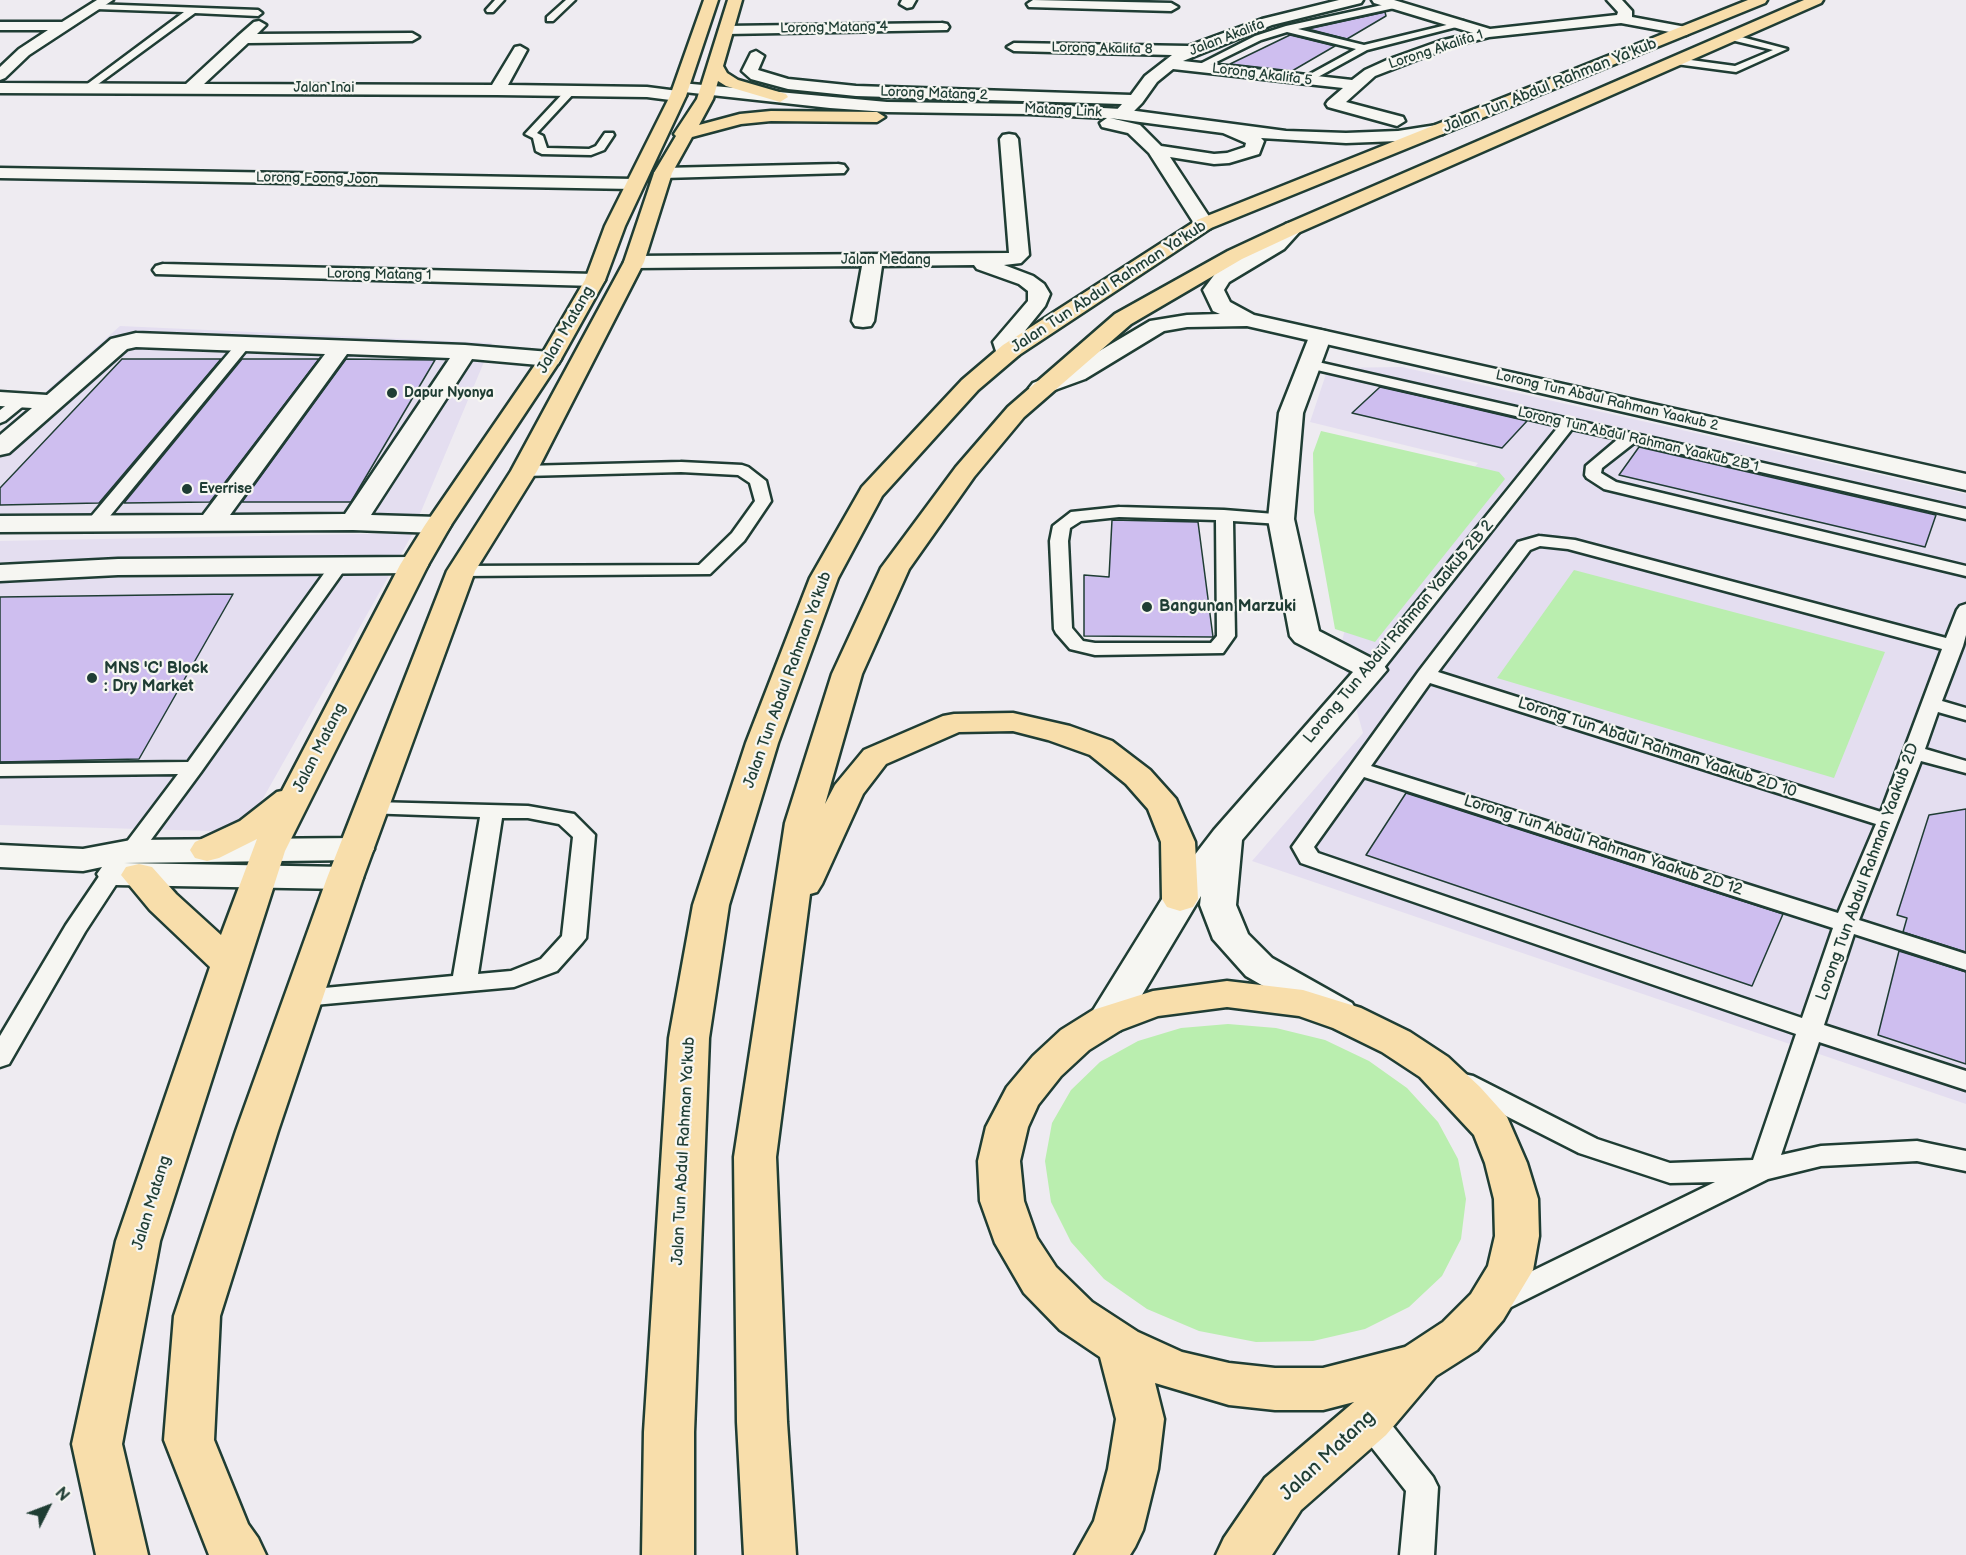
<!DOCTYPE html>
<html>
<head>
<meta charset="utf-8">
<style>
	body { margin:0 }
	#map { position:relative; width:1966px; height:1555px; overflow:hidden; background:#eeebf1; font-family:"Balsamiq Sans",sans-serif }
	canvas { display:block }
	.north { position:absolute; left:18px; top:1477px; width:60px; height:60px; -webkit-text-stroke:4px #f6f6f2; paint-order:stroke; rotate:48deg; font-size:16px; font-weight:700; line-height:24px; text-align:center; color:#1f3d34 }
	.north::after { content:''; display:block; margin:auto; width:21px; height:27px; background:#1f3d34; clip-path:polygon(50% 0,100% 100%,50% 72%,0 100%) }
</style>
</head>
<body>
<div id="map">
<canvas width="1966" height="1555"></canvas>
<div class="north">N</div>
</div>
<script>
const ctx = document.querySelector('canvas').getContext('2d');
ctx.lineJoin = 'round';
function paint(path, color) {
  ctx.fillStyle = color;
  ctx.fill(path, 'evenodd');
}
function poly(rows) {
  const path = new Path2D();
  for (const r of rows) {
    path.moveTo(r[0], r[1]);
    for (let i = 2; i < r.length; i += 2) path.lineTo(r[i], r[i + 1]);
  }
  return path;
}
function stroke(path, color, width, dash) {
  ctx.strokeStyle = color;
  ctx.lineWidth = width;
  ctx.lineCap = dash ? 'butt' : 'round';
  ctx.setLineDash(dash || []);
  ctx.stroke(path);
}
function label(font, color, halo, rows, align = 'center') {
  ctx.font = font + ' "Balsamiq Sans",sans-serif';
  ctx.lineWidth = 4.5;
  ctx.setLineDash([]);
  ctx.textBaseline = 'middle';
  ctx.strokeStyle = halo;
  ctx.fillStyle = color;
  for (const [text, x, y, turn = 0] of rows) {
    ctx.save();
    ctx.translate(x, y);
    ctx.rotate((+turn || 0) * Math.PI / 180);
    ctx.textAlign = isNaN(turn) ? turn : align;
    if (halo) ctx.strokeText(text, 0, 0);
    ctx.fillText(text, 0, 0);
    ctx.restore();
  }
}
paint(poly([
	[120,326,492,343,417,521,0,521,0,432],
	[1402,367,1966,494,1966,1104,1252,861,1363,733,1340,651,1346,624,1478,463,1310,422,1328,368],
	[413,533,244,832,0,825,0,541]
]), '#e4def0');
paint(poly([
	[1321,431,1499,472,1505,479,1375,642,1335,629,1314,512,1313,453],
	[1574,570,1885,652,1834,778,1497,678],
	[1228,1024,1276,1028,1325,1040,1369,1061,1407,1088,1438,1122,1458,1159,1466,1199,1461,1239,1442,1276,1409,1307,1365,1329,1313,1341,1256,1342,1199,1331,1147,1309,1104,1279,1071,1242,1051,1202,1045,1161,1052,1123,1071,1090,1100,1062,1138,1041,1181,1028]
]), '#baeeaf');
const building = poly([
	[1385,12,1386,16,1347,39,1308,29,1385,12],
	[1290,35,1335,46,1292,71,1230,64,1290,35],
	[122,359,221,359,99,503,0,505,0,488,122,359],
	[242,359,319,359,210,502,124,503,242,359],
	[346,359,435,360,351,502,242,502,346,359],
	[1380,387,1420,396,1527,421,1502,448,1352,413,1380,387],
	[1639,447,1936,515,1925,547,1619,475,1639,447],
	[1112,520,1198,522,1213,637,1084,636,1084,575,1109,577,1112,520],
	[233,594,139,759,0,762,0,597,233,594],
	[1406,793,1783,914,1752,986,1366,855,1406,793],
	[1966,809,1966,952,1903,932,1907,918,1897,915,1929,815,1966,809],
	[1899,951,1966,972,1966,1064,1878,1035,1899,951]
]);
paint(building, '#cebeef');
stroke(building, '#1f3d34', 1.5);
const service = poly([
	[495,0,504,0,493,12,487,12,486,10,495,0],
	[566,0,575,0,553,21,547,21,547,17,566,0],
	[1396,2,1399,3,1399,7,1298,29,1364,45,1463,21,1468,24,1367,50,1307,83,1303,82,1303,78,1356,49,1287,32,1261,40,1202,69,1194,67,1255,36,1286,26,1396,2],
	[93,4,258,10,262,13,258,16,195,13,90,90,86,89,86,85,184,12,96,9,93,8,93,4],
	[1730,34,1787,49,1736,72,1676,64,1671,61,1676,58,1735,66,1773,50,1727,39,1725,37,1730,34],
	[567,89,576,91,537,133,543,136,547,148,589,149,596,146,605,133,613,133,614,135,604,150,591,155,542,154,536,151,533,138,525,134,567,89],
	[243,341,250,345,248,348,101,527,89,527,87,523,89,519,238,342,243,341],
	[1309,360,1966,509,1966,519,1634,443,1602,468,1601,473,1616,482,1966,566,1966,576,1604,489,1587,478,1585,475,1586,466,1618,439,1572,429,1379,674,1365,674,1362,670,1365,666,1559,426,1304,367,1302,364,1309,360],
	[22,395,27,397,30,400,27,403,5,421,0,423,0,410,17,397,22,395],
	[681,462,742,465,748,467,766,481,771,501,744,541,710,574,461,576,455,575,452,571,455,567,461,566,699,565,732,533,755,501,750,483,738,475,681,472,524,476,516,471,524,466,681,462],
	[1119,507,1224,510,1287,515,1289,519,1287,523,1281,524,1233,521,1235,636,1223,653,1095,655,1070,649,1056,633,1054,629,1050,541,1053,526,1071,512,1119,507],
	[1119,517,1216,520,1217,636,1211,643,1095,643,1083,641,1072,628,1068,541,1070,528,1081,521,1119,517],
	[1539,536,1575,540,1946,638,1957,610,1960,606,1966,604,1966,635,1963,646,1942,701,1966,708,1966,720,1938,712,1925,749,1966,761,1966,773,1921,761,1859,920,1966,954,1966,970,1854,934,1824,1025,1966,1071,1966,1090,1819,1042,1781,1155,1821,1146,1917,1141,1966,1151,1966,1171,1917,1161,1821,1166,1768,1179,1495,1315,1485,1312,1480,1303,1485,1294,1715,1182,1670,1183,1579,1153,1455,1090,1451,1083,1455,1076,1464,1074,1473,1076,1597,1139,1670,1163,1753,1160,1796,1034,1301,863,1292,847,1419,671,1518,542,1539,536],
	[1540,546,1568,549,1942,649,1881,812,1438,672,1530,550,1540,546],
	[1430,683,1876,824,1838,913,1371,766,1430,683],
	[1364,777,1833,928,1802,1018,1318,853,1314,847,1364,777],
	[339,560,345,561,348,565,201,772,139,856,131,858,123,856,120,851,178,774,0,776,0,764,188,762,333,561,339,560],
	[373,802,528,806,574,814,595,835,586,938,582,943,557,971,514,987,303,1006,294,1004,291,998,294,992,303,990,453,976,480,817,365,813,362,808,365,803,373,802],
	[502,818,528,818,559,824,573,837,562,936,541,959,511,971,478,974,502,818],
	[112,867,120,869,123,874,85,932,9,1064,0,1067,0,1036,66,925,104,869,112,867],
	[1369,1406,1380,1410,1433,1477,1438,1487,1434,1555,1400,1555,1406,1491,1358,1430,1353,1420,1358,1410,1369,1406]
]);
const minor = poly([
	[97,0,113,0,29,55,5,78,0,80,0,67,19,49,48,30,0,30,0,22,62,22,97,0],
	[902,0,916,0,912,7,907,8,900,4,902,0],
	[1033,0,1171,3,1178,7,1171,11,1029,7,1027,4,1033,0],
	[1339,0,1363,0,1361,3,1272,25,1183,61,1352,80,1365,70,1387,60,1440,41,1473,33,1374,3,1372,0,1394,0,1490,29,1617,15,1618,12,1607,0,1622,0,1632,11,1632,17,1686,27,1693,31,1686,35,1621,23,1489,37,1450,47,1375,76,1346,102,1403,117,1405,121,1397,126,1328,107,1326,104,1328,101,1343,88,1173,69,1157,82,1142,103,1127,118,1121,119,1113,114,1122,104,856,96,788,89,751,79,742,71,751,53,756,51,764,56,758,70,788,79,856,86,1131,95,1145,76,1172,55,1014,51,1007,47,1014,43,1188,46,1262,19,1339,0],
	[259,21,266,25,257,34,412,33,419,37,412,41,248,43,204,84,492,85,515,47,520,46,527,50,508,85,647,87,678,91,686,96,678,101,647,97,497,95,0,93,0,83,186,84,238,36,254,22,259,21],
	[942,23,947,24,949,27,947,30,726,34,719,30,726,26,942,23],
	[1009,134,1015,135,1018,139,1029,255,1021,263,1004,265,1033,276,1044,284,1050,294,1045,306,1015,343,1022,350,1019,355,1011,357,1003,355,996,351,993,342,1028,301,1028,291,1019,284,977,269,974,265,882,266,874,321,871,326,863,327,855,326,852,321,862,266,634,268,627,266,624,262,627,258,634,256,1009,253,1000,139,1003,135,1009,134],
	[838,164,844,165,847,169,844,173,663,178,657,177,654,173,657,169,663,168,838,164],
	[0,168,634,179,640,180,643,184,640,188,634,189,0,178,0,168],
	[163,264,595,274,602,276,605,280,602,284,595,286,156,274,153,270,156,266,163,264],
	[1320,330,1328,332,1331,337,1303,413,1294,519,1319,631,1383,664,1387,670,1242,840,1236,905,1248,934,1272,958,1352,1003,1357,1012,1352,1021,1338,1025,1324,1021,1246,976,1213,939,1200,905,1201,896,1121,1030,1107,1034,1093,1030,1087,1020,1167,891,1214,830,1353,672,1295,642,1290,636,1268,519,1279,413,1309,337,1312,332,1320,330],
	[136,333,465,345,550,352,558,354,561,359,558,364,550,366,472,359,371,515,438,517,447,519,451,525,447,531,438,533,353,530,0,532,0,516,203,515,325,354,136,347,127,349,9,453,0,455,0,435,32,408,0,406,0,392,47,395,111,339,136,333],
	[347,354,450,358,345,514,230,515,347,354],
	[414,557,424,559,428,565,424,571,414,573,118,575,0,581,0,565,118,559,414,557],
	[357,838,369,841,374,849,369,857,357,860,124,863,345,867,358,870,363,878,358,886,345,889,115,885,102,882,97,874,102,867,83,871,0,867,0,845,83,849,131,840,357,838]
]);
const tertiary = poly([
	[681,83,887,102,1029,104,1121,109,1286,131,1346,133,1398,131,1443,124,1451,129,1443,134,1398,141,1346,143,1261,138,1264,141,1259,154,1229,163,1214,164,1170,157,1214,224,1211,228,1204,230,1197,228,1149,153,1128,133,1102,127,1100,123,1107,118,1029,114,887,112,830,108,675,91,673,88,681,83],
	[1110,118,1223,133,1246,143,1245,147,1227,153,1214,154,1161,146,1140,125,1110,118],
	[1293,222,1300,224,1303,228,1284,249,1229,282,1224,290,1230,302,1254,315,1966,474,1966,490,1247,326,1187,327,1164,331,1085,379,1041,395,1033,393,1029,388,1033,383,1069,369,1150,321,1187,315,1220,314,1213,311,1203,290,1215,274,1270,241,1286,224,1293,222]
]);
const primary = poly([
	[704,0,718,0,686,96,625,226,605,280,561,359,451,525,428,565,285,851,160,1241,122,1444,148,1555,96,1555,72,1444,116,1241,210,967,150,910,121,875,126,867,139,864,152,867,176,894,221,935,257,839,219,858,207,861,195,858,190,850,195,842,240,821,277,792,282,791,400,565,425,525,539,359,585,280,605,226,670,96,704,0],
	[728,0,742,0,723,66,727,73,738,80,786,94,788,97,780,102,726,86,718,81,713,99,699,125,740,114,771,111,877,112,885,117,877,122,771,121,741,124,692,137,672,173,644,262,537,471,475,571,363,878,278,1131,220,1316,214,1440,248,1524,258,1538,266,1555,209,1555,164,1440,174,1316,236,1131,327,878,447,571,511,471,624,262,654,173,676,136,674,134,697,99,728,0],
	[1748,0,1767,0,1765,3,1211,228,1019,355,978,390,882,496,838,578,778,743,729,905,709,1038,694,1432,694,1555,642,1555,644,1432,669,1038,693,905,746,743,810,578,862,487,962,380,1003,345,1197,220,1748,0],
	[1804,0,1823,0,1821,3,1300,232,1242,259,1131,324,1024,417,974,477,909,569,862,674,825,804,835,785,864,750,943,716,954,714,1013,713,1070,726,1112,741,1150,770,1176,799,1195,842,1198,899,1193,907,1180,911,1167,907,1162,899,1161,842,1148,809,1126,784,1090,755,1048,740,1013,731,959,732,886,764,863,794,822,884,817,892,810,894,776,1157,787,1422,796,1555,744,1555,737,1422,734,1157,785,823,832,674,881,568,956,467,1008,407,1115,314,1228,251,1286,224,1804,0],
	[1227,981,1303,990,1361,1008,1410,1032,1448,1057,1480,1087,1507,1117,1527,1163,1538,1199,1539,1236,1533,1270,1503,1320,1477,1350,1436,1376,1386,1435,1301,1510,1272,1555,1216,1555,1224,1538,1265,1478,1354,1402,1323,1410,1275,1410,1229,1405,1155,1383,1164,1419,1158,1469,1143,1530,1135,1547,1130,1555,1075,1555,1094,1521,1108,1469,1116,1419,1100,1357,1060,1330,1024,1293,995,1243,980,1201,978,1161,986,1127,1007,1087,1033,1056,1061,1030,1093,1010,1153,991,1227,981],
	[1227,1007,1299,1016,1333,1028,1382,1052,1420,1077,1474,1135,1485,1163,1494,1199,1495,1236,1488,1266,1471,1294,1443,1322,1405,1347,1323,1368,1275,1368,1229,1363,1182,1352,1138,1332,1092,1302,1056,1267,1037,1238,1024,1201,1020,1161,1028,1127,1038,1105,1061,1076,1089,1050,1121,1030,1158,1016,1227,1007]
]);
stroke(service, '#1f3d34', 5);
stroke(minor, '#1f3d34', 5);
stroke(tertiary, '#1f3d34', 5);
stroke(primary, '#1f3d34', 5);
paint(service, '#f6f6f2');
paint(minor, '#f6f6f2');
paint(tertiary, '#f6f6f2');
paint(primary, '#f8deab');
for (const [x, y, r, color] of [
	[392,393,6,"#1f3d34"],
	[187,489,6,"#1f3d34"],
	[1147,607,6,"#1f3d34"],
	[92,678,6,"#1f3d34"]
]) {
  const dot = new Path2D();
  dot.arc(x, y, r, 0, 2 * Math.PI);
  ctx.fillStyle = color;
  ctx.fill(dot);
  stroke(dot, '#f6f6f2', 2);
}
label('14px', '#1f3d34', '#f6f6f2', [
	["Lorong Matang 4",834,28,-1],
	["Jalan Akalifa",1227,38,-21],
	["Lorong Akalifa 8",1102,49,1],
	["Lorong Akalifa 1",1436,50,-18],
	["Lorong Akalifa 5",1262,75,7],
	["Jalan Inai",324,88],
	["Lorong Matang 2",934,94,2],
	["Matang Link",1063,111,3],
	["Lorong Foong Joon",317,179,1],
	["Jalan Medang",886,260],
	["Lorong Matang 1",379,275,1],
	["Lorong Tun Abdul Rahman Yaakub 2",1607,401,13],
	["Lorong Tun Abdul Rahman Yaakub 2B 1",1638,440,13]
]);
label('bold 14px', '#1f3d34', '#f6f6f2', [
	["Dapur Nyonya",404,393],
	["Everrise",199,489]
], 'left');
label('16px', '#1f3d34', '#f6f6f2', [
	["Jalan Tun Abdul Rahman Ya'kub",1550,86,-22],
	["Jalan Tun Abdul Rahman Ya'kub",1109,287,-33],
	["Jalan Matang",566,330,-60],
	["Lorong Tun Abdul Rahman Yaakub 2B 2",1399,632,-50],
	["Jalan Tun Abdul Rahman Ya'kub",788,680,-70],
	["Jalan Matang",320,748,-63],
	["Lorong Tun Abdul Rahman Yaakub 2D 10",1657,748,18],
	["Lorong Tun Abdul Rahman Yaakub 2D 12",1603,846,18],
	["Lorong Tun Abdul Rahman Yaakub 2D",1868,872,-70],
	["Jalan Tun Abdul Rahman Ya'kub",684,1151,-87],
	["Jalan Matang",152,1203,-73]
]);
label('bold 16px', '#1f3d34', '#f6f6f2', [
	["Bangunan Marzuki",1159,607],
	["MNS 'C' Block",104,669],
	[": Dry Market",104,687]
], 'left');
label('20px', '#1f3d34', '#f6f6f2', [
	["Jalan Matang",1328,1456,-43]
]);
</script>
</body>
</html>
